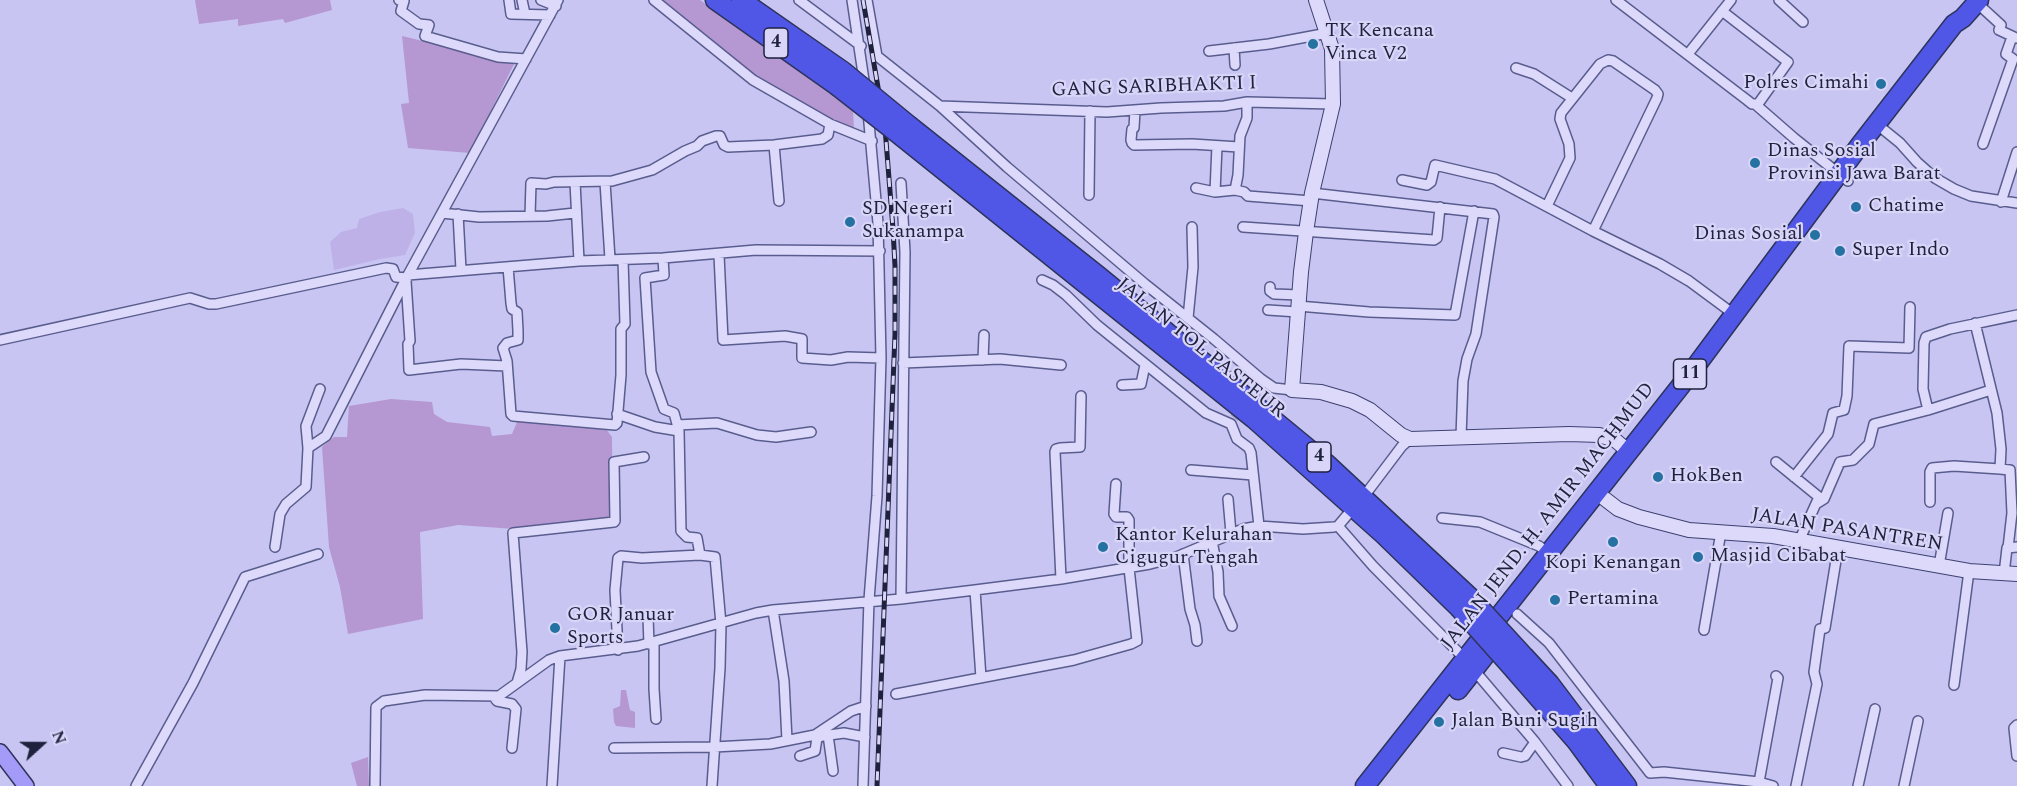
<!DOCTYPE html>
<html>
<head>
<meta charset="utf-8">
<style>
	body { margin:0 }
	#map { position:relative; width:2017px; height:786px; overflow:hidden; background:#c9c5f2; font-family:Spectral,serif }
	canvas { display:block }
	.north { position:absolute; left:12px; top:714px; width:60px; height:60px; -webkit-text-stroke:4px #d9d5f8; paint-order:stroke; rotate:69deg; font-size:16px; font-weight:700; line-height:24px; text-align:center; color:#1e223d }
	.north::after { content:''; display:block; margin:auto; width:21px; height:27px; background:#1e223d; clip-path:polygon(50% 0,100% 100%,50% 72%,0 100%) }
</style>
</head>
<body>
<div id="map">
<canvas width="2017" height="786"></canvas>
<div class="north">N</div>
</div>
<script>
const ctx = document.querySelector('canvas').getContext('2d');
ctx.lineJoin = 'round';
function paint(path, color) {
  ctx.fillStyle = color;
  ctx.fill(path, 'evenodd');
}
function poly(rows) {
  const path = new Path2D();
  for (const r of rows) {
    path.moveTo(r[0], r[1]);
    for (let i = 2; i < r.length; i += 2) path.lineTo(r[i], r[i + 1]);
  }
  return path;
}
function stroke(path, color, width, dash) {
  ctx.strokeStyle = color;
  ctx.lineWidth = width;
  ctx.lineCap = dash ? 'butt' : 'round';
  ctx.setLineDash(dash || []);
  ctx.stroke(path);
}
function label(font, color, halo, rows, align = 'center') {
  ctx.font = font + ' Spectral,serif';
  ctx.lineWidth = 4.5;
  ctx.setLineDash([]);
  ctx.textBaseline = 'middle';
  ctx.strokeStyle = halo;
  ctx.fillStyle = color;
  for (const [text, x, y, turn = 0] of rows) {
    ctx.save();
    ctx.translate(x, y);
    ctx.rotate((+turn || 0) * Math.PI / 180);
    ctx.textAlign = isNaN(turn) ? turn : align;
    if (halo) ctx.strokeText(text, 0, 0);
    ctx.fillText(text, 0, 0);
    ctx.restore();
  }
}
paint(poly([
	[403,208,413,214,415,233,405,255,380,259,334,270,330,242,341,232,357,228,359,219,380,212]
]), '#beb1e8');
paint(poly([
	[195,0,330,0,332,10,285,23,283,19,238,26,238,19,199,24],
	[661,0,700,0,853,108,854,132,824,118,750,73],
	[402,36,498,59,516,60,470,153,408,148,401,104,409,103],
	[391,399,432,402,434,414,447,422,490,427,492,436,512,434,517,422,603,425,612,437,613,513,605,519,515,529,458,525,420,532,423,619,348,634,340,587,329,547,322,447,334,437,347,437,349,406],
	[621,690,626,690,630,710,635,712,635,728,616,726,614,722,613,709,620,706],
	[368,757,369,786,357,786,351,763]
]), '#b597d1');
stroke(poly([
	[1234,418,1257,389]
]), '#a7a4ce', 9, [9, 4.5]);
const street = poly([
	[399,0,404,1,401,11,419,24,429,25,425,36,498,57,526,59],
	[509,0,511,14,550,15],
	[522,0,525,14],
	[541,0,556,6],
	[654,0,753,80,830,124,872,141],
	[799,0,861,46],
	[852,0,865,87],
	[867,0,877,56,940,106,1007,167,1145,284,1214,339,1261,379,1274,388,1292,390],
	[1616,0,1747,100,1752,104,1758,104,1788,62,1722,11],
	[1779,0,1803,22],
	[1977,3,2001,25,1999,30,2016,38],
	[1234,48,1235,65],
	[1209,51,1269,44,1328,33],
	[1688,54,1731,0],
	[1516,68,1534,74,1572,98],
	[1755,104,1794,138,1848,181],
	[940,106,1107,112,1161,108,1224,106,1247,102,1333,104],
	[1135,110,1134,128,1132,129,1131,140,1132,143,1134,145,1192,144,1239,147],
	[1884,130,1900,143,1917,162,1935,178,1954,189,1971,196,2017,203],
	[1983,144,2013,59,2006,54,2012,37],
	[774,145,779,201],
	[1402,180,1427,185,1431,182,1435,165,1495,179,1593,231,1660,264,1689,281,1735,315],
	[575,182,579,261],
	[605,182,610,259],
	[1196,188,1215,192,1235,190,1244,192,1248,196,1311,201],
	[1235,190,1238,175,1240,136,1247,118,1247,102],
	[1215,192,1217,146],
	[1312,193,1493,214,1494,217,1476,334,1467,359,1463,381,1461,437],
	[1089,195,1090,111],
	[2001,202,2017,152],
	[1547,206,1570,158,1569,144,1560,119,1561,113,1600,64,1608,60,1613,61,1655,90,1658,94,1657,98,1593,231],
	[442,213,479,217,547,216,575,213],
	[458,214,461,270],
	[530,216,531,183,546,184,554,182,612,181,652,170,685,151,697,146,702,141,716,136,720,136,724,145,728,147,774,145,822,139,828,135,830,124],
	[1243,227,1434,240,1437,238,1440,207],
	[719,255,723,340,785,336,802,339,802,358,831,360,848,357,881,358],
	[663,258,664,275,645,278,651,372,664,409,674,413,679,431,681,531,687,537,697,538,700,555],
	[508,267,511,303,512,309,517,312,518,331,518,340,507,343,503,348,507,361,511,414,513,416,615,425,617,423,621,375,621,329,625,324,623,260],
	[408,275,579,261,663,258,756,250,880,251],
	[1042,280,1053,285,1066,295,1097,325,1206,413,1231,424,1237,439,1249,448,1251,453,1259,526],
	[406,281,410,341,408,344,409,370,461,364,507,366],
	[1270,287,1270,291,1274,294,1299,295],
	[1298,306,1369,312,1455,315,1474,211],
	[1268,310,1298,312],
	[1188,318,1193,267,1192,227],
	[1975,323,1997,413,2001,449,2000,469,2010,470,2012,513,2008,548],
	[0,340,190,298,209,304,216,304,386,268,393,269,396,277,407,278],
	[983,360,984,335],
	[903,363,1000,359,1061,365],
	[1122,385,1141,384,1145,365],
	[1928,410,1923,389,1924,343,1926,337,1950,329,2017,315],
	[617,414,655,427,679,431],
	[677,425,717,423,757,435,776,437,811,432],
	[308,448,326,436,408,275,558,0],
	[1776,462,1819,497,1799,541],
	[1191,470,1253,475],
	[1794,477,1828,434,1833,413,1844,410,1847,396,1849,346,1909,348,1910,307],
	[1368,491,1402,446,1410,439],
	[1228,499,1231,533],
	[1930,502,1930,472,1932,468,1954,466,2000,469],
	[1816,504,1824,499,1840,462,1853,460,1869,444,1874,424,1928,410,1991,390],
	[1442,518,1480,522,1539,546,1550,554],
	[1338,526,1373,566,1466,660],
	[1212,541,1218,572,1219,596,1232,626],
	[275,547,280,514,286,504,306,487,308,448,306,426,320,389],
	[1183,554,1190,609,1195,625,1197,641],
	[1939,566,1948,513],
	[2004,574,2007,548,2017,547],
	[1061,579,1055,452,1056,449,1060,448,1080,447,1081,396],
	[975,590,981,678],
	[901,599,905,252,901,183],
	[773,610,784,681,787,740],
	[1517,614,1549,643,1650,773,1664,772,1759,782,1773,786],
	[648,617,649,644],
	[1704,630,1721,532],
	[654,642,654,689,656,719],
	[618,650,615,590,618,558,621,556,642,558,700,555,715,557,721,624,720,668,712,786],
	[1474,670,1535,742,1568,786],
	[517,683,521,669,522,652,513,533,614,522,615,521,614,462,644,457],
	[1954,685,1969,571],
	[896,694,1074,660,1131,644,1137,641,1129,568,1129,520,1127,517,1116,517,1114,514,1116,484],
	[494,697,497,701,512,704,516,709,512,748],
	[2017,725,2014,728,2017,756],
	[828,735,833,771],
	[614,748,714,747,770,744,815,735,851,711,866,706],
	[1503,753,1521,757,1525,756,1535,742],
	[800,756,815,751,817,738,822,736,844,733,865,737],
	[1759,782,1778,678,1776,676],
	[136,786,193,683,245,577,318,554],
	[375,786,376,707,384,701,425,695,499,696,549,660,560,656,638,646,756,613,773,610,901,599,975,590,1061,579,1150,564,1174,558,1243,529,1259,526,1303,529,1334,527,1338,526,1349,513],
	[552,786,560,656],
	[863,786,869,600,877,496,881,358,878,223,868,112],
	[1796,786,1817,684,1814,672,1820,629,1825,628,1838,548],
	[1858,786,1875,709],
	[1904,786,1918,721]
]);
const secondary = poly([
	[1316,0,1332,49,1333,104,1312,193,1306,232,1301,272,1292,390,1321,392,1352,401,1370,410,1401,435,1410,439,1569,434,1599,435,1615,440,1628,451],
	[1605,499,1618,509,1639,517,1689,530,1773,536,1969,571,2017,574]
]);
const primary = poly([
	[0,752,26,786]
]);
const highway = poly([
	[715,0,837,86],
	[741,0,843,71],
	[910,126,1100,277,1326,463,1470,597],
	[902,137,1254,419,1384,535,1459,608],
	[1525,657,1550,684,1627,786],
	[1515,671,1576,741,1609,786],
	[1458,690,1502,634],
	[1365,786,1690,374,1860,145,1954,24,1963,18,1979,0]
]);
stroke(street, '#595d8e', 12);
stroke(secondary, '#3c4170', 16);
stroke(primary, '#2d345c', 18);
stroke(highway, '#2d345c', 21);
stroke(street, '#ddd9fb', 9);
stroke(secondary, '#ddd9fb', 14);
stroke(primary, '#a39bf7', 15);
stroke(highway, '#5056e6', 18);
const rail = poly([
	[863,0,885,128,893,229,895,266,895,334,877,786]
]);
stroke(rail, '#1e223d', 5);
stroke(rail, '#d9d5f8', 3, [9]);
const highwayBridge = poly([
	[843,71,910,126],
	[837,86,902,137],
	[1470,597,1525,657],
	[1459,608,1515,671]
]);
stroke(highwayBridge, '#2d345c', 21, []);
stroke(highwayBridge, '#5056e6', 18);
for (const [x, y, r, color] of [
	[1313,44,6,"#2471a2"],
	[1881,84,6,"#2471a2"],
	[1755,163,6,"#2471a2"],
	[1856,207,6,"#2471a2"],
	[850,222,6,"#2471a2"],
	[1815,235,6,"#2471a2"],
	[1840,251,6,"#2471a2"],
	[1658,477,6,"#2471a2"],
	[1613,542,6,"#2471a2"],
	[1103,547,6,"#2471a2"],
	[1698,557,6,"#2471a2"],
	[1555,600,6,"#2471a2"],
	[555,628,6,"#2471a2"],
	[1439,722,6,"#2471a2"]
]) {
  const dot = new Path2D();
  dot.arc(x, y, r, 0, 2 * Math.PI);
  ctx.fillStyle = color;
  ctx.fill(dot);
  stroke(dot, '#d9d5f8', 2);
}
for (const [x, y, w] of [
	[776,43,24],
	[1690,374,33],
	[1319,457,24]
]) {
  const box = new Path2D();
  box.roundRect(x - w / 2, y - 15, w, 30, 4.5);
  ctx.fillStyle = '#d9d5f8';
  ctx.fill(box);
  stroke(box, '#1e223d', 1.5);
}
label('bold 18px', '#1e223d', null, [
	["4",776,43],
	["11",1690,374],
	["4",1319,457]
]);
label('20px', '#1e223d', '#d9d5f8', [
	["TK Kencana",1325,32],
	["Vinca V2",1325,55],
	["Polres Cimahi",1869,84,"right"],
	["Dinas Sosial",1767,152],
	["Provinsi Jawa Barat",1767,175],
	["Chatime",1868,207],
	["SD Negeri",862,210],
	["Sukanampa",862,233],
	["Dinas Sosial",1803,235,"right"],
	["Super Indo",1852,251],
	["HokBen",1670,477],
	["Kantor Kelurahan",1115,536],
	["Cigugur Tengah",1115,559],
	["Masjid Cibabat",1710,557],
	["Kopi Kenangan",1613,564,"center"],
	["Pertamina",1567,600],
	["GOR Januar",567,616],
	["Sports",567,639],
	["Jalan Buni Sugih",1451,722]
], 'left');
label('20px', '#1e223d', '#d9d5f8', [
	["GANG SARIBHAKTI I",1154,88,-2],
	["JALAN TOL PASTEUR",1200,349,39],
	["JALAN JEND. H. AMIR MACHMUD",1549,517,-52],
	["JALAN PASANTREN",1847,531,9]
]);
</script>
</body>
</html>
